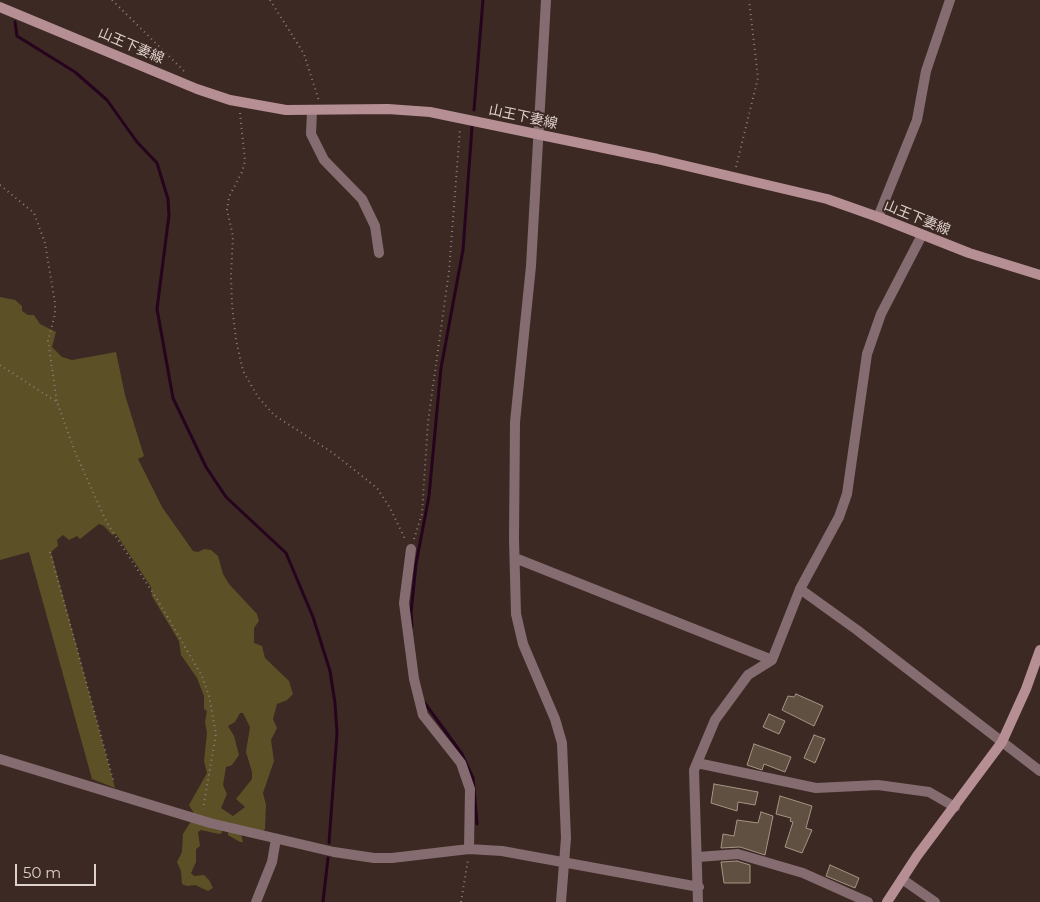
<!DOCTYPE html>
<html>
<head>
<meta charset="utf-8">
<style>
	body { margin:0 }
	#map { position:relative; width:1040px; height:902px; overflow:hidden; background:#3c2923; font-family:Montserrat,sans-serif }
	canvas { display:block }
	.scale { position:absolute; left:15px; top:864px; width:81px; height:22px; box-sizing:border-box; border:2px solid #ded1cd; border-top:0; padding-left:6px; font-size:15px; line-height:18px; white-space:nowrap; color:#ded1cd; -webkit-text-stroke:4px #3c2923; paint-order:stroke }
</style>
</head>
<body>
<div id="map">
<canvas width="1040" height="902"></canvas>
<div class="scale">50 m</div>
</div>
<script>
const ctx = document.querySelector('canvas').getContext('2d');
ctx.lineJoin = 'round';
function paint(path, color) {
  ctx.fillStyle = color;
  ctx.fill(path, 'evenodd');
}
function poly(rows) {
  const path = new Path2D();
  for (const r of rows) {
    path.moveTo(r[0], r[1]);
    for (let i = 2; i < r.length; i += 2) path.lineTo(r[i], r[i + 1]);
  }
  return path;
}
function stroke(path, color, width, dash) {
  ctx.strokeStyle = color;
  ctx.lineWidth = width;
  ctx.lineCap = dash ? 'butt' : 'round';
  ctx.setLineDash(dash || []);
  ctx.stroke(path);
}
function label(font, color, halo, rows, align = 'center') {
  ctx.font = font + ' Montserrat,"Noto Sans JP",sans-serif';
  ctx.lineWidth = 4;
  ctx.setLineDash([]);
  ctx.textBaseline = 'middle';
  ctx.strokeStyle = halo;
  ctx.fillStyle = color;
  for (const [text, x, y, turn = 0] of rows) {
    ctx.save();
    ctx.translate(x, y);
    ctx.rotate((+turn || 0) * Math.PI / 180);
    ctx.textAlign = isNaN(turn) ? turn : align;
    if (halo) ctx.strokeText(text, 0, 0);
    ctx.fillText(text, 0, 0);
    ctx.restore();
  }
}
paint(poly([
	[0,297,15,300,22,306,22,311,28,315,34,315,40,324,56,332,52,347,62,357,72,360,116,352,125,395,144,456,138,459,162,507,193,551,198,552,204,549,211,550,218,556,223,574,229,584,257,614,259,621,254,628,254,643,262,646,265,658,289,681,293,694,287,700,277,704,273,719,277,728,271,740,274,761,263,793,266,805,265,829,260,834,241,834,243,842,240,842,228,835,228,830,222,828,222,833,219,834,201,830,198,832,200,846,196,849,196,862,191,873,194,876,204,875,209,880,213,888,208,891,195,885,187,886,182,884,181,871,177,862,182,852,183,834,195,815,189,805,207,773,204,761,207,733,205,722,207,711,204,709,204,696,197,678,181,655,179,641,152,596,151,587,116,534,112,535,104,526,99,524,80,539,77,536,69,540,63,535,57,540,58,546,51,552,115,788,92,779,29,552,0,560],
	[240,713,243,713,250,727,246,752,252,772,252,779,236,799,245,807,233,816,221,808,227,794,223,785,226,767,232,765,239,755,234,736,228,726,235,722]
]), '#5c5026');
stroke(poly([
	[15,22,17,36,75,72,107,100,137,142,157,163,168,199,169,215,157,309,173,398,206,467,226,497,286,553,313,617,330,671,335,703,337,733,329,843],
	[474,110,483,0],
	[412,627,411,613,416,564,429,496,441,368,463,250,472,127],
	[424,702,462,754,473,778,477,824],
	[323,902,328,858]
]), '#26041d', 3);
const building = poly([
	[796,694,823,706,814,726,782,710,788,696,794,697,796,694],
	[769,714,785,721,779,734,763,727,769,714],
	[814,735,825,739,815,763,804,758,814,735],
	[754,744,791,757,785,772,764,764,762,770,747,765,754,744],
	[714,784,758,792,755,805,738,802,737,811,711,803,714,784],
	[780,796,812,806,806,828,812,830,802,853,785,847,793,822,790,821,791,818,776,814,780,796],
	[761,812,773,816,765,855,740,847,721,848,723,834,734,836,737,820,758,823,761,812],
	[737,861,750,865,750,883,724,883,721,862,737,861],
	[830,865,859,878,855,888,826,876,830,865]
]);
paint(building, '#5f5041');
stroke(building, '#a69585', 1);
stroke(poly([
	[112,0,185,72],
	[270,0,304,54,319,101],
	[240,113,245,161,242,172,229,197,227,210,233,236,231,276,232,305,236,340,243,371,258,397,274,415,333,453,377,488,390,508,406,541],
	[736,167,758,78,749,0],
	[0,185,34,213,45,243,55,303,55,314,48,341,57,402],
	[0,365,57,402,75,452,107,523,157,599,202,676,209,696,216,734,203,809],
	[414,539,422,514,428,422,449,271,460,129],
	[50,552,114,783],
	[461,902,468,860]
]), '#8e7e79', 2, [1, 4]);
stroke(poly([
	[546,0,531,266,515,422,514,539,516,614,523,644,555,719,562,743,566,838,561,902],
	[312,111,311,134,324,160,362,199,375,226,379,253],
	[878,217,917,120,926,71,950,0],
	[411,549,404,603,414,679,423,715,461,763,470,789,469,849],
	[515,558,772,660],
	[800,589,857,630,1040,771],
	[0,759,210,823,334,852,374,858,392,858,469,849,502,851,699,887],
	[697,763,816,788,878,785,929,792,955,807],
	[698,857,738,854,803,873,868,902],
	[902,879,935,902],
	[256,902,272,862,276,839],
	[698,902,694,770,715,720,748,675,772,660,800,589,839,517,847,494,867,354,881,314,922,235]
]), '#846c70', 10);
stroke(poly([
	[0,7,197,89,230,100,286,110,388,109,430,112,657,159,827,199,878,217,969,253,1040,275],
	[887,902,917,856,1002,742,1026,689,1040,650]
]), '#b58f94', 10);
label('14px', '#ded1cd', '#3c2923', [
	["山王下妻線",131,46,23],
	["山王下妻線",523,117,12],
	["山王下妻線",917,218,22]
]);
</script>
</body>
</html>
